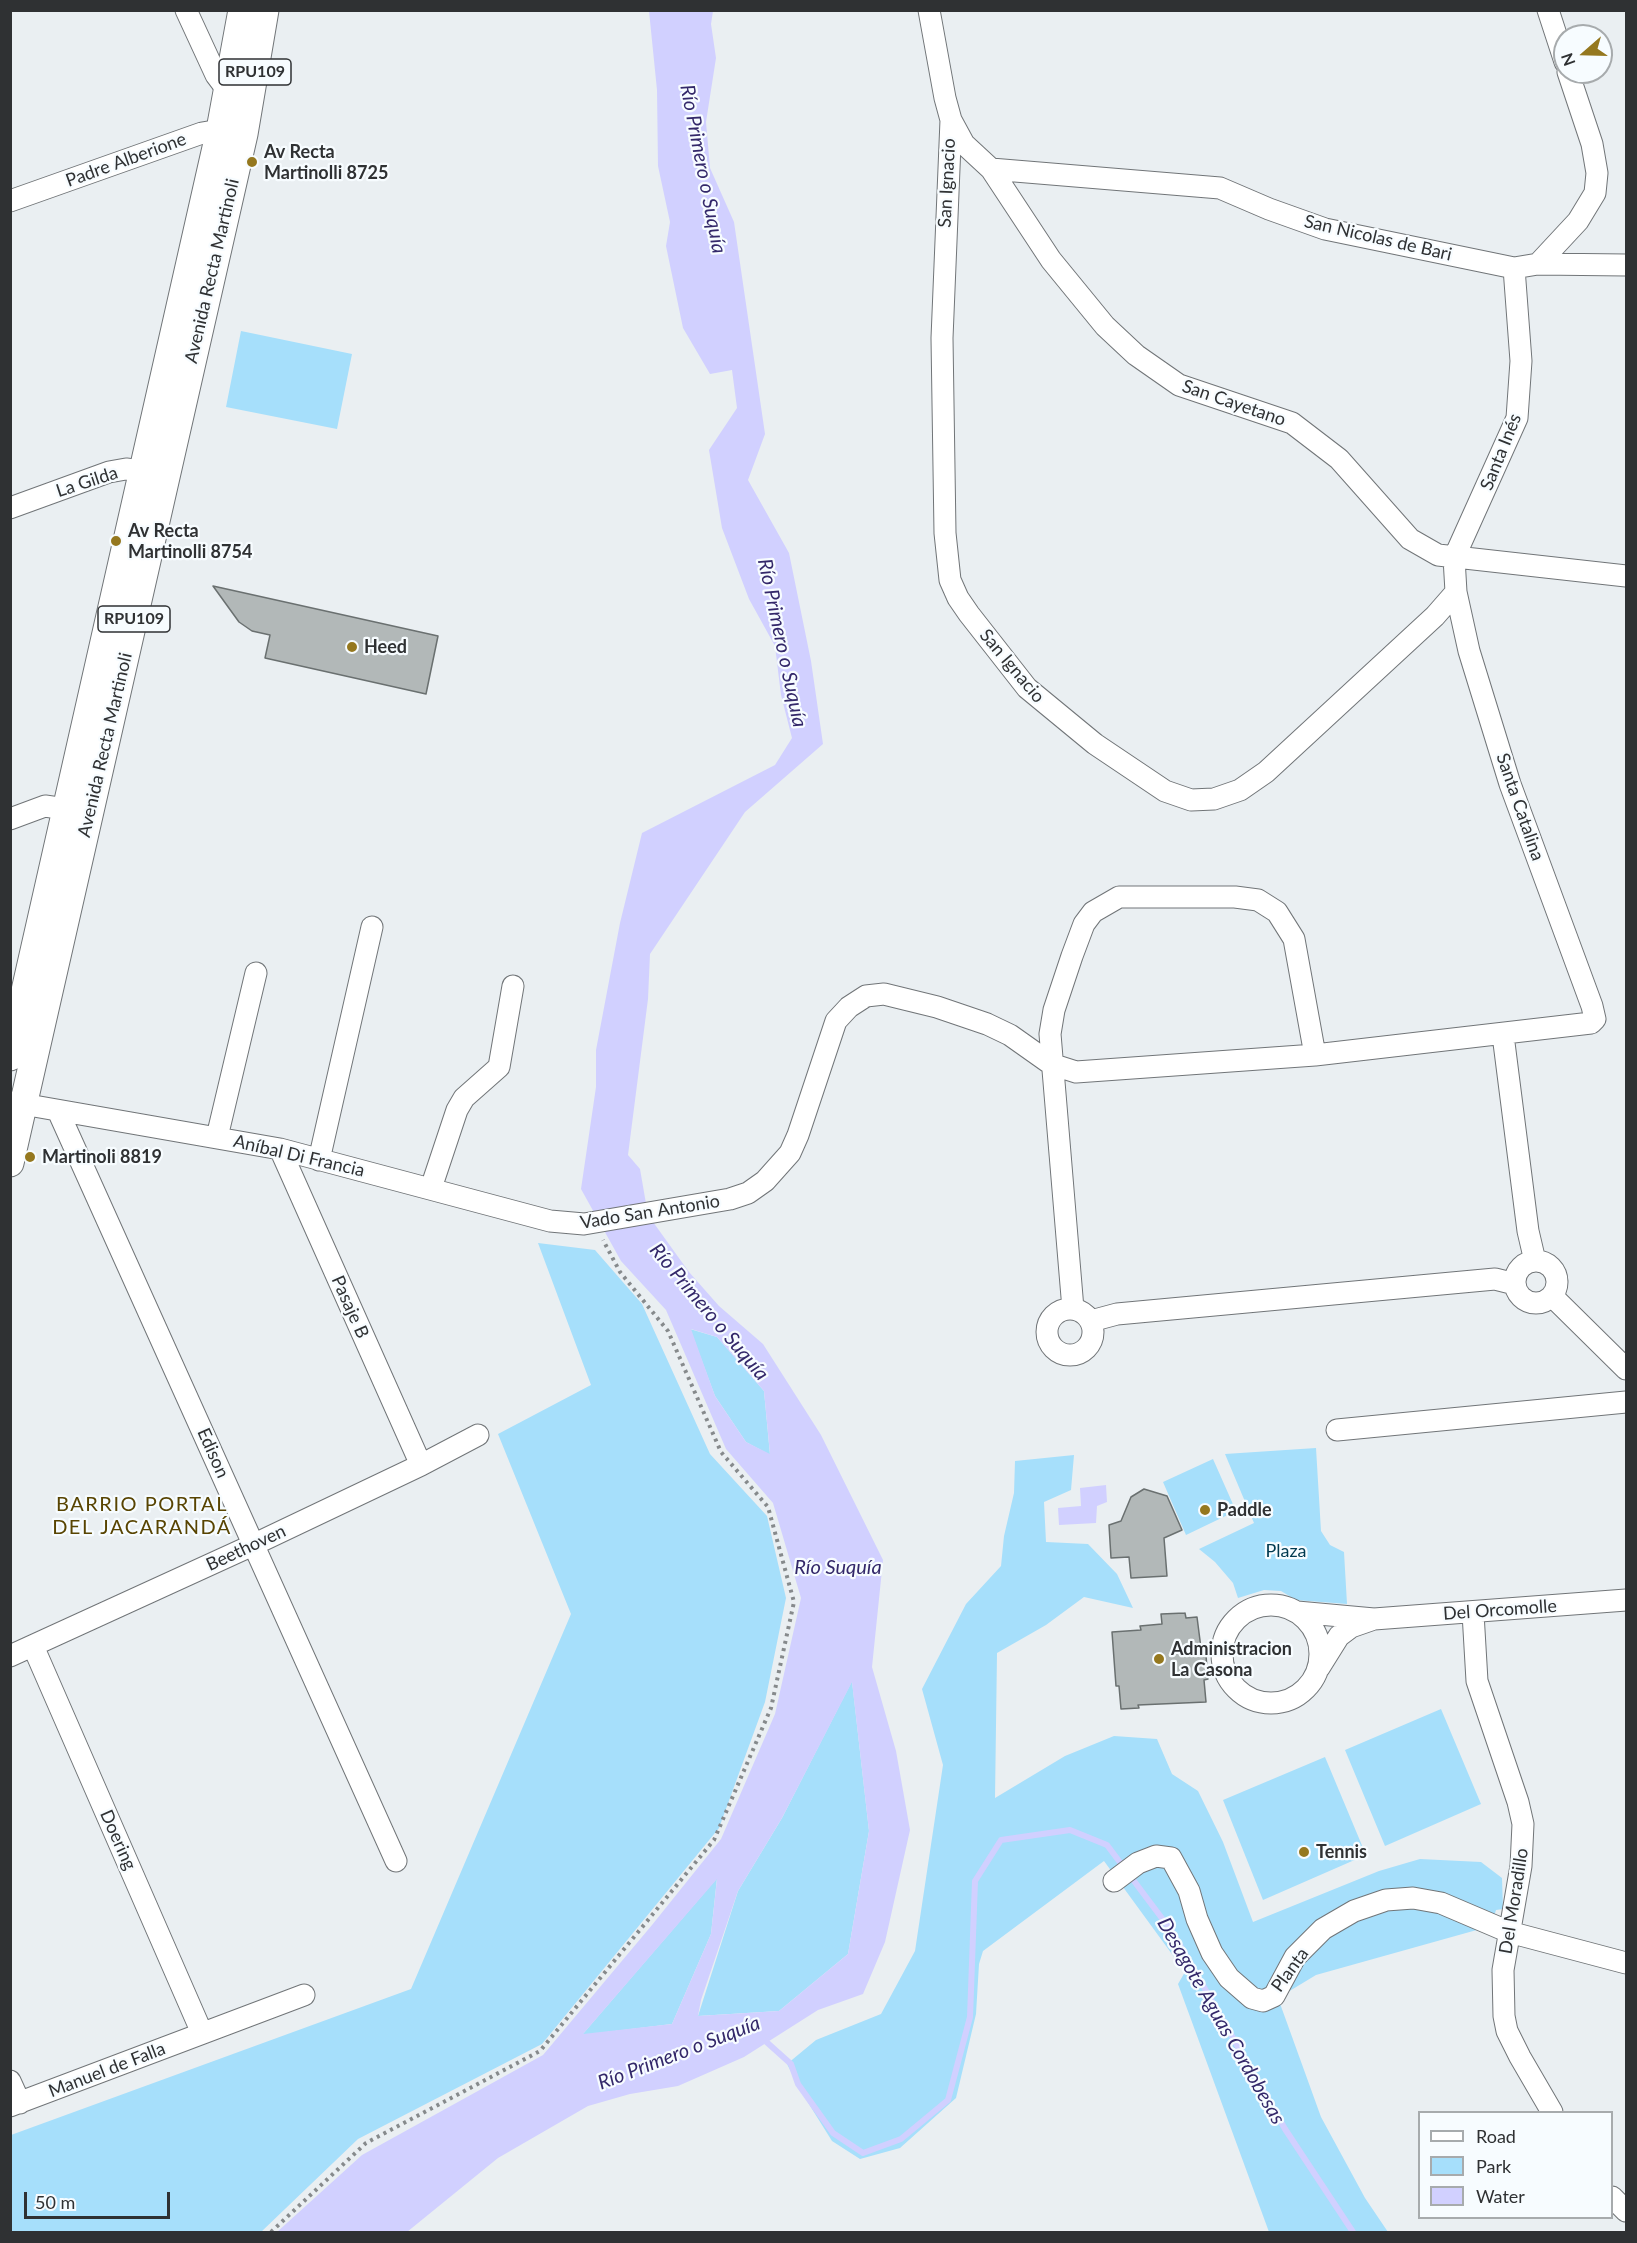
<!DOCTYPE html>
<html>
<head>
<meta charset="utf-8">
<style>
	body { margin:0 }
	#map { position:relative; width:1637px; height:2243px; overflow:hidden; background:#eaeff2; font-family:Lato,sans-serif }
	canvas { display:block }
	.frame { position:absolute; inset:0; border:12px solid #2f3133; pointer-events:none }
	.legend { position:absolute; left:1418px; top:2111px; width:195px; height:108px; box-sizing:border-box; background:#f7fcff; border:2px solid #a7abad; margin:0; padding:8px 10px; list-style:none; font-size:18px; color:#2f3133 }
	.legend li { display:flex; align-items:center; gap:12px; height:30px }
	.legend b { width:30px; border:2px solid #a7abad }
	.north { position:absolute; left:1553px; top:24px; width:60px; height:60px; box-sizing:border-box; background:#f7fcff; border:2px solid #a7abad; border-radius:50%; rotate:250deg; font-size:16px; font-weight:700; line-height:24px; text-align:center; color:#2f3133 }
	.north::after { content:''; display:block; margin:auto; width:21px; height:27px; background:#95781f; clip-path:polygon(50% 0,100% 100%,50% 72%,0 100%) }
	.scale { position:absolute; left:24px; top:2192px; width:146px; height:27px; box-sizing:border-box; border:3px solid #2f3133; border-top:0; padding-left:8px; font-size:18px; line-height:21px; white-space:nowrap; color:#2f3133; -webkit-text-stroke:4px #f7fcff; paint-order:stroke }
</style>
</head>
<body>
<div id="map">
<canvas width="1637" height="2243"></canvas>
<div class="frame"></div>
<ul class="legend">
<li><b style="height:8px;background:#fff"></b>Road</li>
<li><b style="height:16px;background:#a6dffb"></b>Park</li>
<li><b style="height:16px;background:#d1d0ff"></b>Water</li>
</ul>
<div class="north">N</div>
<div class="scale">50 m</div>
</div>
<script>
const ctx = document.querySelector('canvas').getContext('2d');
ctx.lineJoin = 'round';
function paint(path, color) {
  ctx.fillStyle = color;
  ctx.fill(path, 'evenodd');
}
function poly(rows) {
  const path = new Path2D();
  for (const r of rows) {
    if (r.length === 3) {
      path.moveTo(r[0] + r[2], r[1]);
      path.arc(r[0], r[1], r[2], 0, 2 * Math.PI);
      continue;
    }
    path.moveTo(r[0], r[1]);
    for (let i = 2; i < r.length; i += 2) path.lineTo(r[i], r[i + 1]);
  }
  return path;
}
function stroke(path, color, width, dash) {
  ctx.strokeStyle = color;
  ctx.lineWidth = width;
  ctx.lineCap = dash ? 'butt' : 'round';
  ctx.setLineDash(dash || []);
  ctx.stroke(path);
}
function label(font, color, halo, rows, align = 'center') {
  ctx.font = font + ' Lato,sans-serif';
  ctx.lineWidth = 4.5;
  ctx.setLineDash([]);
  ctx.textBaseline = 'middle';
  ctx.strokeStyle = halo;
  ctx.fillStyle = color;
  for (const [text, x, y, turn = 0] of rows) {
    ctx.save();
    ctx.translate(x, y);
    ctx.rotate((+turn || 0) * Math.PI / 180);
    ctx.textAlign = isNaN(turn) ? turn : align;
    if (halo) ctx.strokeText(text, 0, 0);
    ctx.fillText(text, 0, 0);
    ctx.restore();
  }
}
paint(poly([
	[241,331,352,354,337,429,226,407],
	[538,1243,595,1250,642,1304,710,1454,767,1516,786,1598,765,1702,719,1828,542,2044,358,2139,261,2232,11,2232,11,2135,411,1989,571,1614,498,1434,591,1385],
	[690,1329,717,1337,764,1391,770,1455,746,1442,715,1396],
	[1316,1448,1321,1531,1330,1545,1344,1552,1347,1604,1296,1600,1281,1591,1264,1590,1238,1598,1233,1583,1215,1562,1199,1549,1254,1523,1225,1454],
	[1074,1455,1071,1490,1044,1502,1046,1542,1088,1544,1117,1574,1133,1608,1084,1597,1046,1625,997,1653,995,1798,1065,1756,1114,1736,1157,1739,1172,1774,1198,1791,1223,1842,1253,1922,1379,1871,1420,1859,1481,1862,1502,1878,1503,1909,1496,1910,1491,1926,1316,1975,1278,1998,1321,2117,1365,2198,1388,2232,1269,2232,1178,1984,1185,1972,1104,1861,983,1951,979,1964,976,2014,956,2098,900,2148,860,2159,832,2141,802,2093,787,2064,816,2040,881,2014,915,1951,943,1765,922,1689,966,1604,1001,1566,1004,1536,1014,1493,1015,1461],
	[1213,1459,1236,1511,1186,1535,1163,1482],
	[852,1681,869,1831,848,1954,779,2011,698,2016,738,1891,782,1818],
	[1441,1709,1481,1804,1385,1846,1345,1750],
	[1325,1757,1366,1855,1263,1900,1223,1800],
	[717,1878,711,1934,672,2024,582,2035]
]), '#a6dffb');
paint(poly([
	[649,11,713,11,711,24,716,58,706,122,710,168,734,222,765,434,748,480,789,553,811,661,823,744,745,812,650,954,648,999,628,1155,640,1169,648,1215,689,1272,719,1306,763,1344,821,1435,883,1560,872,1667,896,1751,910,1830,885,1942,863,1994,818,2010,744,2057,678,2086,630,2094,588,2106,498,2158,407,2232,277,2232,362,2155,543,2055,652,1925,721,1839,775,1714,801,1598,773,1503,726,1449,666,1310,621,1261,581,1189,596,1087,596,1050,620,923,642,833,775,765,792,738,781,695,775,646,749,599,722,528,709,450,737,408,732,370,710,374,683,328,666,246,670,222,658,166,657,90],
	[691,1329,717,1337,764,1391,770,1454,746,1442,715,1396],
	[852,1682,869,1831,848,1954,779,2011,698,2016,701,2000,738,1891,782,1818],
	[717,1879,711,1934,672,2024,583,2034],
	[1106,1485,1107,1502,1097,1506,1096,1523,1059,1525,1058,1508,1081,1506,1080,1488]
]), '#d1d0ff');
stroke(poly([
	[762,2038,791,2064,798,2084,833,2133,863,2153,901,2139,948,2100,970,2017,975,1881,1001,1840,1070,1830,1107,1845,1173,1933,1285,2129,1353,2232]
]), '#d1d0ff', 6);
const building = poly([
	[213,586,438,636,426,694,265,658,270,635,252,631,239,622,213,586],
	[1144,1489,1167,1496,1182,1530,1164,1538,1167,1576,1131,1578,1129,1557,1111,1558,1109,1525,1121,1521,1131,1497,1144,1489],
	[1185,1613,1186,1618,1197,1617,1202,1656,1206,1656,1208,1679,1204,1680,1206,1702,1138,1705,1139,1708,1121,1709,1119,1686,1116,1686,1112,1632,1141,1630,1140,1626,1162,1624,1161,1614,1185,1613]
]);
paint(building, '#b2b8b8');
stroke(building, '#6a7070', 1.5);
const minor = poly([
	[186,10,216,75,228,91,235,92],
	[929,10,945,98,951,120,964,144,991,169,1051,260,1105,326,1136,355,1179,385,1292,423,1339,459,1410,539,1438,555,1626,576],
	[1548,10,1565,62],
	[951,120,942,338,945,533,950,580,958,598,969,614,1027,688,1095,744,1165,791,1191,800,1214,799,1240,790,1266,772,1435,616,1456,592,1454,558,1517,418,1521,361,1514,268],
	[991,169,1220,188,1269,209,1325,229,1514,268,1538,264,1626,265],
	[10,201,202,133,220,130,232,132],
	[1538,264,1578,221,1595,193,1597,173,1592,144,1568,72],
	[10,508,109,472,126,469,156,473],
	[10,819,45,806,79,811],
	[1503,1035,1528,1231,1535,1261],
	[11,1102,280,1149,550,1221,584,1224,730,1199,748,1193,765,1181,790,1153,798,1135,836,1021,849,1007,866,996,884,994,937,1007,987,1024,1010,1035,1051,1064,1076,1072,1315,1055,1591,1023,1595,1019,1592,1006,1510,784,1469,651,1456,592],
	[58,1111,396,1861],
	[217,1137,256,973],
	[280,1149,421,1465],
	[319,1160,372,927],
	[431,1188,457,1110,464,1098,499,1067,513,986],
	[1536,1282,21],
	[1552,1296,1626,1369],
	[1070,1332,23],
	[1073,1309,1050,1034,1054,1010,1072,956,1084,924,1093,912,1119,897,1235,897,1258,900,1277,912,1294,939,1315,1055],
	[1091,1321,1117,1314,1495,1279,1515,1284],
	[1337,1430,1626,1402],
	[1271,1654,49],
	[1297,1612,1374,1619,1351,1627,1339,1636,1319,1668],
	[1473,1613,1477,1681,1518,1802,1523,1824,1521,1866,1503,1970,1504,2016,1507,2031,1520,2057,1552,2112],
	[1374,1619,1626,1600],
	[33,1646,202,2033],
	[10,1656,255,1544,421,1465,478,1435],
	[1114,1881,1138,1863,1156,1856,1171,1858,1189,1891,1197,1919,1212,1953,1229,1978,1252,1998,1263,2001,1274,1996,1295,1957,1323,1929,1354,1911,1386,1900,1413,1898,1441,1903,1509,1932,1626,1963],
	[10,2081,20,2103],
	[10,2106,304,1995],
	[1612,2197,1626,2211]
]);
const major = poly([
	[10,1057,220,130,242,10],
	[10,1163,244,134,265,10]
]);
stroke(minor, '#717578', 23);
stroke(major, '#717578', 29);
stroke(poly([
	[271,2232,366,2143,540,2051,714,1840,771,1708,794,1602,768,1507,721,1452,668,1331,620,1272,603,1240]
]), '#868a8c', 4, [3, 4.5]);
stroke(minor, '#fff', 21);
stroke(major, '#fff', 27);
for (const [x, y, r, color] of [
	[252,162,6,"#95781f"],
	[116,541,6,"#95781f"],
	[352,647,6,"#95781f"],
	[30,1157,6,"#95781f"],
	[1205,1510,6,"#95781f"],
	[1159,1659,6,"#95781f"],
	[1304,1852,6,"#95781f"]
]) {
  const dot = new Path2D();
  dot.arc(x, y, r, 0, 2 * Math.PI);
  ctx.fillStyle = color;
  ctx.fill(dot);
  stroke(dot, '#f7fcff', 2);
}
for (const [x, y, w] of [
	[255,72,72],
	[134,619,72]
]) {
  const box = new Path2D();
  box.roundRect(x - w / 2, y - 13, w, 26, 4.5);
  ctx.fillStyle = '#f7fcff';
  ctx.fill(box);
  stroke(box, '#2f3133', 1.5);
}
label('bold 16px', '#2f3133', null, [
	["RPU109",255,72],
	["RPU109",134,619]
]);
label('bold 18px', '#2f3133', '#f7fcff', [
	["Av Recta",264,152],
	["Martinolli 8725",264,173],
	["Av Recta",128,531],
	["Martinolli 8754",128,552],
	["Heed",364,647],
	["Martinoli 8819",42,1157],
	["Paddle",1217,1510],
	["Administracion",1171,1649],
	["La Casona",1171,1670],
	["Tennis",1316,1852]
], 'left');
label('18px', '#2f3133', '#f7fcff', [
	["Padre Alberione",126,160,-20],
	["San Ignacio",947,183,-87],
	["San Nicolas de Bari",1378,238,13],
	["Avenida Recta Martinoli",212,271,-77],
	["San Cayetano",1234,403,19],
	["Santa Inés",1501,452,-68],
	["La Gilda",87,482,-18],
	["San Ignacio",1012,666,50],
	["Avenida Recta Martinoli",105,745,-77],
	["Santa Catalina",1520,807,71],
	["Aníbal Di Francia",299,1156,13],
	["Vado San Antonio",650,1212,-9],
	["Pasaje B",350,1307,66],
	["Edison",213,1453,66],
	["Beethoven",246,1548,-25],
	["Del Orcomolle",1500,1610,-4],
	["Doering",118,1840,66],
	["Del Moradillo",1514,1901,-81],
	["Planta",1290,1970,-54],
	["Manuel de Falla",107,2070,-21]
]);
label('18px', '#003a50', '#f7fcff', [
	["Plaza",1286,1551]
]);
label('italic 20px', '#33286a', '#f7fcff', [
	["Río Primero o Suquía",703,169,79],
	["Río Primero o Suquía",782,643,78],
	["Río Primero o Suquía",709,1312,50],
	["Río Suquía",838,1568],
	["Desagote Aguas Cordobesas",1221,2021,60],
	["Río Primero o Suquía",679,2053,-21]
]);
ctx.letterSpacing = '1.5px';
label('20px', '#584402', '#f7fcff', [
	["BARRIO PORTAL",142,1505],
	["DEL JACARANDÁ",142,1528]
]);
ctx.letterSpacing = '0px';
</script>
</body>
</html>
